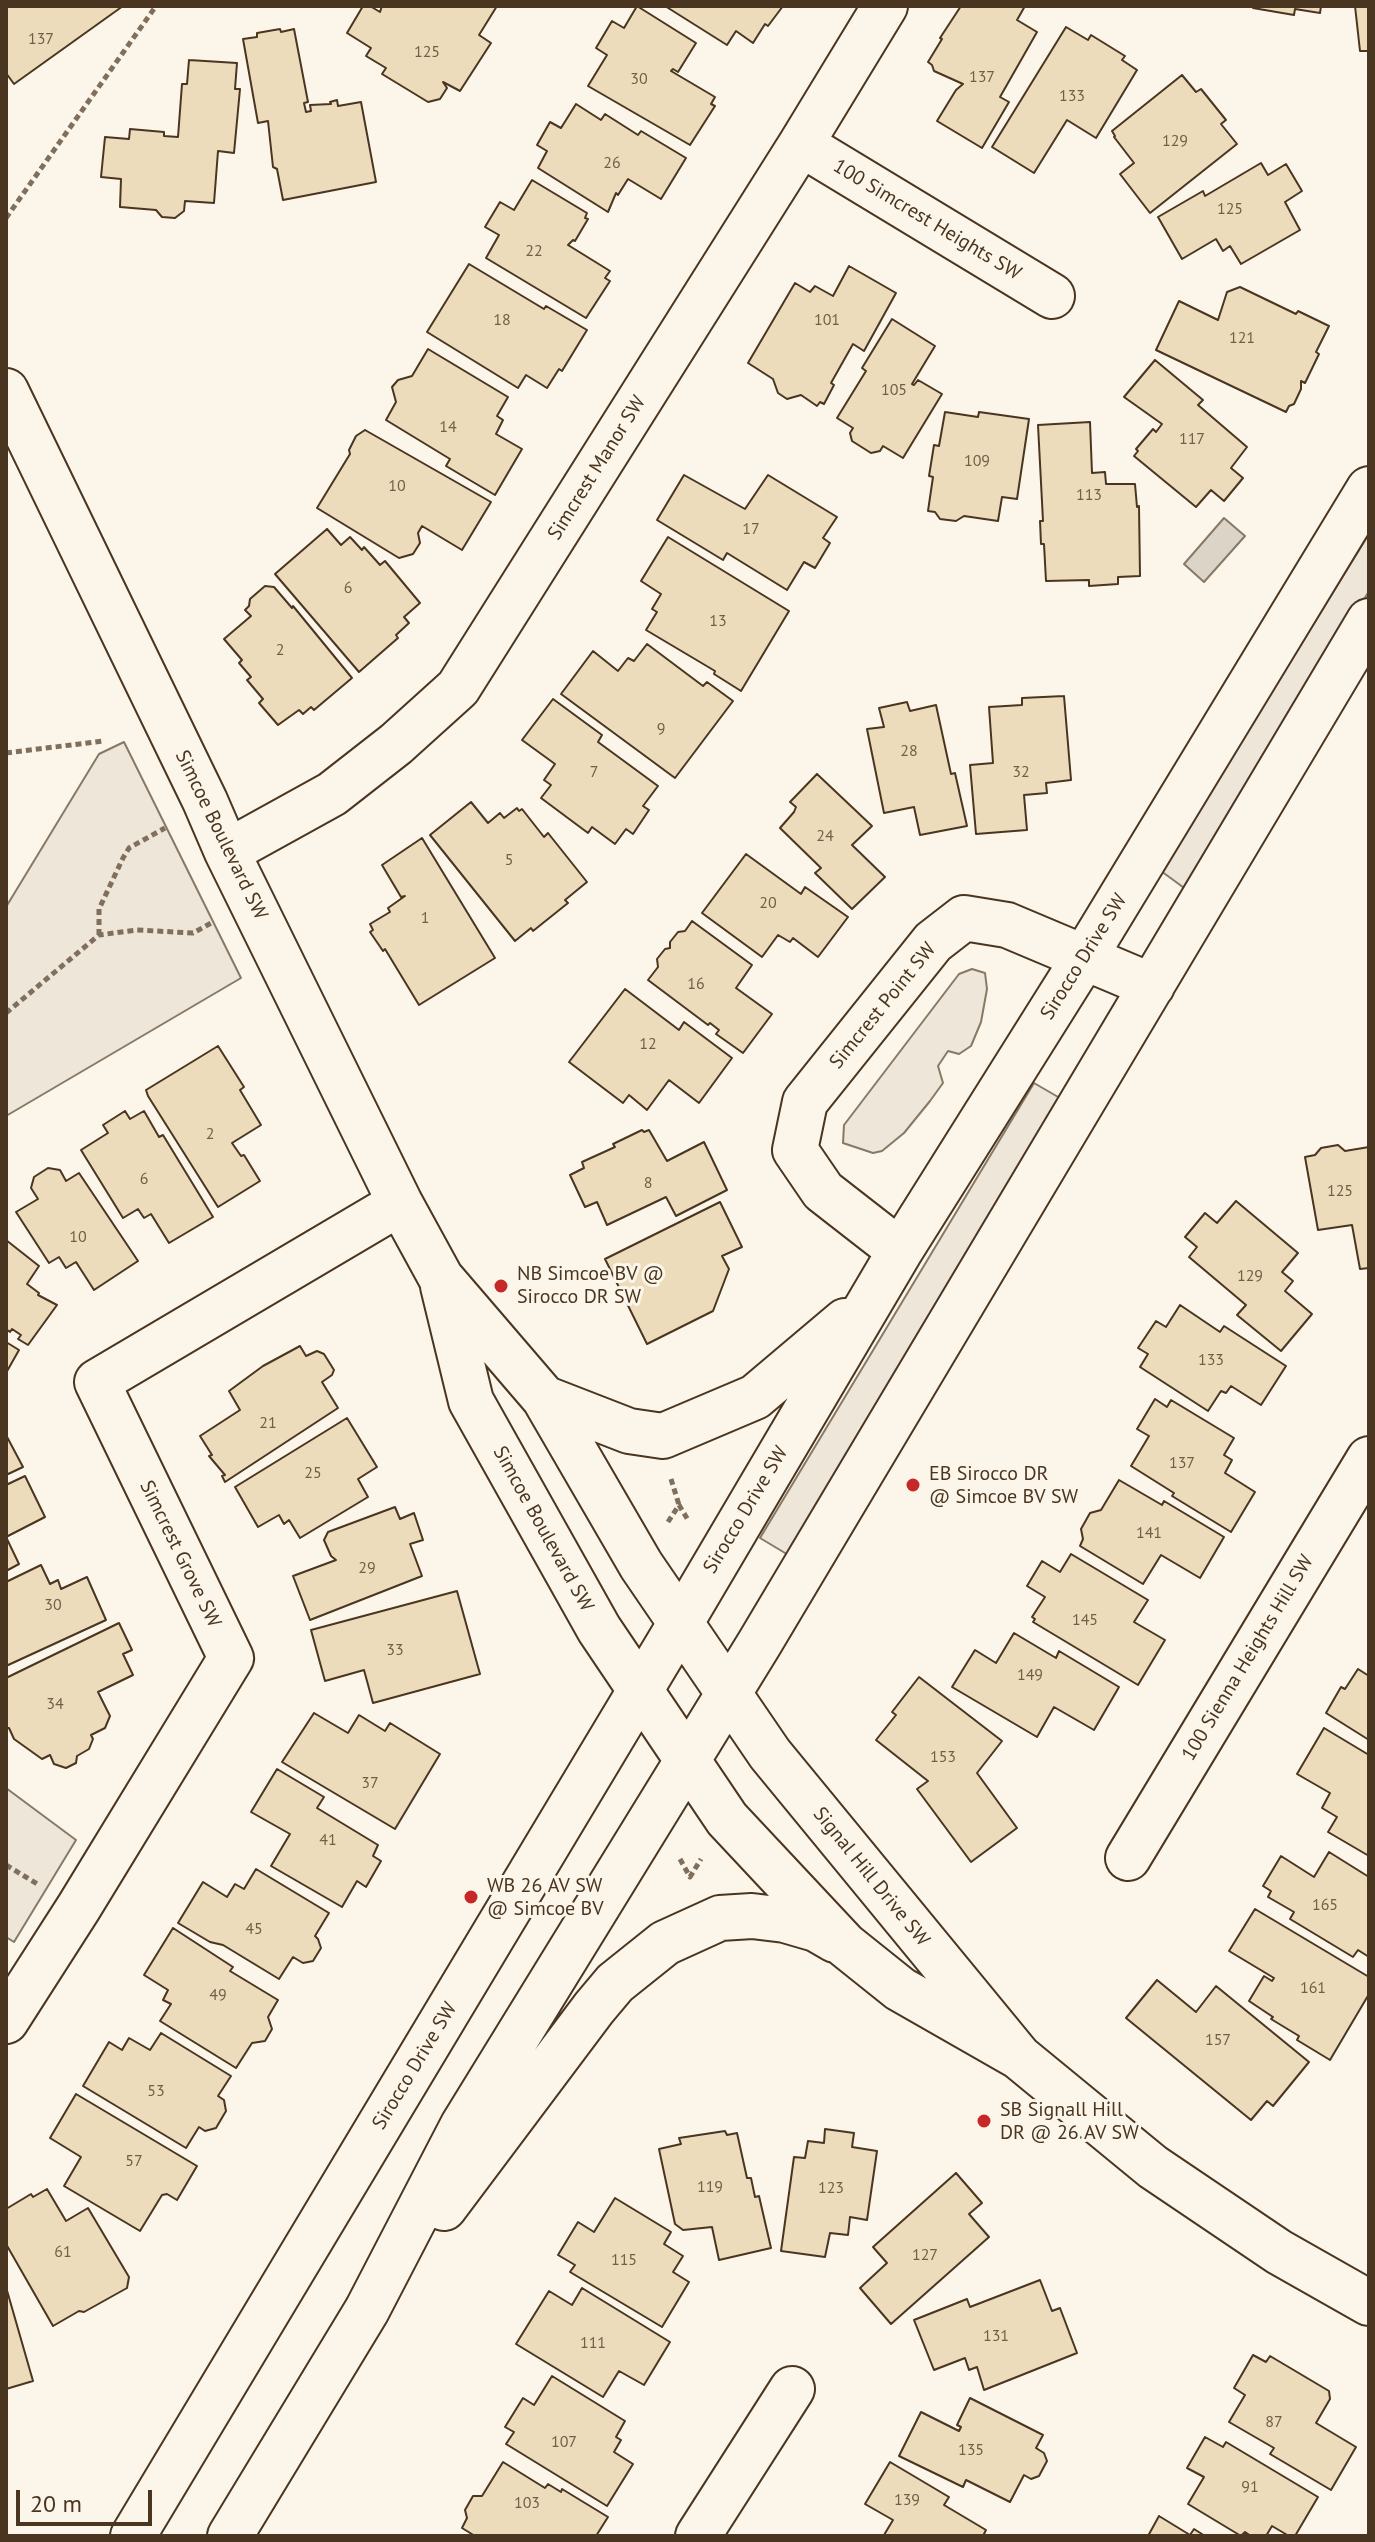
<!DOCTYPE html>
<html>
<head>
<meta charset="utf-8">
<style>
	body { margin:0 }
	#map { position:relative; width:1375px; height:2542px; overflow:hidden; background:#fbf6e9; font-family:"PT Sans",sans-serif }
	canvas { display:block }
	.frame { position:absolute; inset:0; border:8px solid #4a3520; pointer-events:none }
	.scale { position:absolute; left:16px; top:2490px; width:136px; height:36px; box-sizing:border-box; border:4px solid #4a3520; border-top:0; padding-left:10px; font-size:24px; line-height:28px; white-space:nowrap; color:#4a3520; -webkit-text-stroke:6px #fbf6e9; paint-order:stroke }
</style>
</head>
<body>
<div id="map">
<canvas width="1375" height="2542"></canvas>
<div class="frame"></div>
<div class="scale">20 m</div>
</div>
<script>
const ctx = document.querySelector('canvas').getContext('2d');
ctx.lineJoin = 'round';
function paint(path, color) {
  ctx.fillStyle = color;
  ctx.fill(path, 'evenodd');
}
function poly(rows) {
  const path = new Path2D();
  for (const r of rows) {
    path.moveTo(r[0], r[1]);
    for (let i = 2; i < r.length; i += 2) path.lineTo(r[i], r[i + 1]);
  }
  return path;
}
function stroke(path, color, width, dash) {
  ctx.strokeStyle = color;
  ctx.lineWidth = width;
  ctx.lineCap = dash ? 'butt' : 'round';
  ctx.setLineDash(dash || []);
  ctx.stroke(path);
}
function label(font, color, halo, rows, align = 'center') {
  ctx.font = font + ' "PT Sans",sans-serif';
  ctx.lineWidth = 6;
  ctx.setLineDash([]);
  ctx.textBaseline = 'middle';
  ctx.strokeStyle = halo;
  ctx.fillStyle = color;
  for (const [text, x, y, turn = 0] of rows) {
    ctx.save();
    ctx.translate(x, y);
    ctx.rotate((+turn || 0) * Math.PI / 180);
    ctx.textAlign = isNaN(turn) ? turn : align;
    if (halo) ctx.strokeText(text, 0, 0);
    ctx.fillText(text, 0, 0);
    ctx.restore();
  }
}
const green = poly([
	[1369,534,1369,591,1191,893,1161,871,1369,534],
	[124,742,241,978,6,1116,6,907,99,754,124,742],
	[972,969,985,973,987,989,981,1022,971,1046,959,1054,948,1051,938,1066,943,1083,930,1101,904,1133,882,1151,873,1153,843,1143,844,1125,959,974,972,969],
	[1034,1083,1065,1101,790,1556,760,1538,1034,1083],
	[6,1788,76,1840,14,1942,6,1937,6,1788]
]);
paint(green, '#ede6d9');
stroke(green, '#887966', 2);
const water = poly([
	[1224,518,1245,536,1204,582,1184,564,1224,518]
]);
paint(water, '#dcd4c6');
stroke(water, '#887966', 2);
const building = poly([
	[6,6,123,6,14,84,6,73,6,6],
	[363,6,370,6,380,12,382,6,497,6,479,35,491,43,460,91,443,82,447,88,440,99,428,102,382,74,386,68,366,56,371,48,347,33,363,6],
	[637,6,696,43,678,72,673,69,671,71,715,97,711,104,715,106,690,145,588,86,607,55,596,48,612,21,624,28,637,6],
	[665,6,783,6,768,26,765,24,753,43,736,31,727,45,665,6],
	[961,6,1025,6,1017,20,1037,32,1000,97,1009,102,982,148,937,121,956,90,963,84,934,71,932,65,928,62,942,39,940,38,961,6],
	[1254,6,1321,6,1320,13,1295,9,1294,15,1253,8,1254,6],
	[1355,6,1369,6,1369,51,1360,51,1355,6],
	[1066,27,1088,40,1091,35,1125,56,1122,60,1137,70,1096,138,1067,120,1034,173,992,147,1066,27],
	[280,29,281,32,294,29,308,102,304,103,306,112,311,111,310,105,331,104,330,102,337,100,338,106,361,102,376,182,283,200,277,169,273,167,268,121,258,123,243,39,257,37,257,33,280,29],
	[189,60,237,63,235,89,240,89,234,153,218,151,214,203,185,201,184,211,175,218,162,217,156,210,120,207,121,179,101,177,105,137,129,139,130,129,164,132,164,136,178,137,182,84,187,84,189,60],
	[1182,75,1196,92,1201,89,1226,120,1221,124,1237,144,1150,213,1120,174,1134,163,1114,137,1115,136,1112,131,1182,75],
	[576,104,601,120,605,114,638,135,641,131,686,158,661,199,628,179,618,195,616,193,608,212,538,168,547,151,537,145,550,122,561,128,576,104],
	[1261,163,1268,175,1286,164,1302,191,1285,202,1300,230,1241,264,1230,246,1223,251,1216,239,1182,259,1158,217,1203,191,1205,196,1261,163],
	[532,180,587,213,585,218,588,219,575,241,573,240,568,245,610,271,605,278,610,281,586,318,486,258,499,235,485,227,500,202,514,210,532,180],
	[469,264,544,309,546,306,587,330,562,371,559,369,547,388,526,375,518,388,427,332,469,264],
	[849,266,896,293,864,351,853,344,831,383,834,385,824,404,820,402,817,406,801,395,787,399,778,393,773,379,748,363,795,283,810,292,815,286,833,296,849,266],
	[1240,287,1296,314,1298,311,1329,326,1316,352,1319,354,1305,383,1301,381,1301,389,1294,404,1289,406,1286,412,1156,350,1179,301,1218,320,1227,292,1240,287],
	[892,319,935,346,912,384,914,385,918,380,942,394,903,458,883,446,880,451,871,453,852,441,850,433,853,428,837,418,866,371,862,368,892,319],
	[428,349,508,397,497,416,503,420,496,434,522,449,495,495,446,466,450,459,386,420,396,402,392,387,398,380,412,376,428,349],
	[1155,360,1203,400,1198,405,1247,447,1231,468,1243,478,1224,501,1211,490,1196,507,1134,456,1138,451,1136,449,1153,429,1156,432,1162,424,1124,397,1155,360],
	[945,412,978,417,979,412,1029,419,1017,499,1002,497,998,521,964,516,956,521,940,519,935,512,928,511,933,477,929,476,934,445,939,446,945,412],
	[1090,422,1092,473,1105,472,1106,484,1135,484,1137,507,1139,506,1140,576,1118,577,1118,584,1089,586,1089,580,1046,581,1044,544,1041,544,1040,521,1043,521,1038,425,1090,422],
	[365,430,491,502,462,550,422,526,418,533,420,543,413,554,399,558,317,508,350,454,349,450,356,436,365,430],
	[684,475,745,509,768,475,837,517,823,538,830,543,815,568,804,562,787,590,727,553,723,560,657,520,684,475],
	[327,529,341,545,350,537,362,550,364,547,380,565,385,561,420,603,404,617,409,623,396,635,398,638,359,672,275,574,327,529],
	[668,537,789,611,741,691,714,674,715,671,646,630,657,612,652,609,661,594,641,581,668,537],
	[265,586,274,587,292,608,293,606,352,678,314,710,311,707,303,714,299,710,278,725,259,703,263,699,247,680,251,677,239,663,242,660,224,639,251,616,245,610,249,606,250,599,265,586],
	[647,644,703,686,707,682,733,701,675,778,561,694,593,651,618,671,628,658,634,661,647,644],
	[1064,696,1071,780,1046,783,1047,793,1024,795,1027,830,976,834,970,765,993,763,989,707,1022,705,1022,698,1064,696],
	[553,699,602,735,598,742,658,786,643,806,649,810,633,834,626,829,615,844,592,827,588,833,541,798,551,785,544,780,555,764,522,740,553,699],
	[907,702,910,711,936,705,951,774,955,773,967,826,920,835,914,807,884,813,867,729,884,727,879,708,907,702],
	[817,774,872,826,852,845,885,877,852,909,815,873,821,868,780,828,794,812,796,807,790,802,817,774],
	[471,802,488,823,500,813,504,818,517,808,519,811,522,809,544,837,548,833,587,882,565,900,568,903,533,931,531,928,515,941,430,835,471,802],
	[422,838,495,958,419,1005,385,949,383,951,370,932,373,930,370,924,390,912,388,908,405,896,401,897,382,865,422,838],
	[746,854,801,894,805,887,848,917,818,957,793,938,790,942,778,935,762,957,702,913,746,854],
	[692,921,752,965,736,988,772,1014,743,1053,716,1034,719,1030,710,1023,708,1025,648,980,658,967,657,959,665,949,670,948,670,942,678,932,685,931,692,921],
	[625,989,679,1030,684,1022,732,1058,699,1103,669,1080,647,1110,629,1095,623,1103,569,1062,625,989],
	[218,1046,244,1087,240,1090,261,1125,232,1143,241,1156,244,1155,260,1181,218,1207,148,1096,146,1090,218,1046],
	[125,1111,130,1119,144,1111,159,1137,163,1135,213,1217,169,1243,151,1214,144,1218,138,1209,123,1218,81,1150,108,1133,103,1125,125,1111],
	[642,1130,644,1132,649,1130,667,1161,704,1142,727,1190,676,1216,666,1197,607,1225,597,1202,585,1207,570,1175,584,1168,582,1162,615,1147,613,1144,642,1130],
	[1338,1145,1345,1151,1369,1147,1369,1268,1360,1269,1352,1225,1318,1230,1305,1157,1315,1155,1321,1148,1338,1145],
	[48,1168,60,1170,66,1181,79,1173,138,1261,94,1290,76,1262,66,1268,59,1257,49,1263,16,1212,38,1199,31,1188,34,1177,48,1168],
	[1236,1201,1298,1253,1282,1272,1293,1281,1285,1291,1312,1314,1281,1351,1237,1315,1246,1305,1189,1257,1197,1247,1185,1237,1205,1213,1217,1223,1236,1201],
	[720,1202,742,1247,722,1256,729,1269,713,1311,647,1344,605,1259,720,1202],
	[6,1240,39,1266,27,1284,39,1293,38,1295,57,1305,28,1345,18,1339,21,1335,12,1329,10,1332,6,1329,6,1240],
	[1180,1305,1220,1332,1224,1326,1286,1366,1261,1405,1231,1386,1226,1393,1221,1391,1208,1411,1140,1367,1148,1354,1138,1348,1156,1321,1166,1327,1180,1305],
	[6,1342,19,1350,6,1373,6,1342],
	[300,1346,306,1356,317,1351,324,1354,334,1370,332,1375,322,1382,338,1408,225,1482,222,1476,225,1475,209,1456,212,1455,200,1436,240,1410,229,1391,263,1366,300,1346],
	[1155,1399,1167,1407,1171,1400,1234,1438,1224,1455,1232,1460,1225,1473,1255,1492,1231,1532,1172,1496,1174,1493,1131,1466,1149,1436,1137,1429,1155,1399],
	[347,1418,377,1467,358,1479,368,1497,300,1538,289,1520,284,1524,279,1515,258,1527,235,1487,347,1418],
	[6,1435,23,1467,6,1475,6,1435],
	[25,1476,45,1517,6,1537,19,1564,6,1571,6,1485,25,1476],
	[1119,1480,1162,1505,1164,1501,1224,1537,1200,1578,1161,1555,1143,1584,1080,1546,1083,1539,1081,1529,1090,1513,1101,1510,1119,1480],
	[395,1507,400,1519,414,1513,423,1540,410,1544,422,1576,310,1620,293,1576,336,1560,331,1556,324,1540,328,1532,395,1507],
	[1071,1554,1148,1600,1134,1622,1165,1640,1138,1685,1033,1622,1035,1619,1032,1617,1045,1597,1027,1586,1042,1561,1060,1572,1071,1554],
	[41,1565,50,1584,58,1580,61,1589,87,1577,106,1620,6,1666,6,1582,41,1565],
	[457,1591,480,1674,373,1703,364,1670,325,1681,311,1630,457,1591],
	[119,1623,132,1650,123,1654,133,1675,98,1692,110,1716,105,1728,91,1735,93,1739,89,1749,77,1756,76,1763,66,1768,54,1764,50,1755,42,1759,14,1739,9,1728,6,1728,6,1678,119,1623],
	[1014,1633,1056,1658,1059,1651,1119,1687,1094,1730,1054,1707,1037,1737,952,1687,975,1650,996,1663,1014,1633],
	[1358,1669,1369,1676,1369,1740,1326,1713,1341,1687,1345,1689,1358,1669],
	[919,1677,1002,1741,977,1773,1017,1828,971,1862,917,1789,928,1781,876,1740,896,1715,892,1712,919,1677],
	[314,1713,348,1733,359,1715,385,1731,390,1723,440,1754,395,1829,282,1762,314,1713],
	[1324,1728,1369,1755,1369,1856,1328,1832,1337,1817,1322,1808,1330,1793,1297,1774,1324,1728],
	[277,1769,324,1797,317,1808,378,1845,373,1856,381,1861,366,1887,357,1881,342,1907,271,1866,290,1834,251,1812,277,1769],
	[1329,1852,1369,1877,1369,1957,1358,1950,1353,1957,1290,1919,1294,1912,1268,1897,1271,1891,1263,1886,1281,1856,1314,1877,1329,1852],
	[256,1869,329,1913,315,1936,318,1939,321,1948,313,1961,303,1963,293,1957,279,1979,223,1945,210,1942,178,1923,203,1882,227,1897,235,1884,244,1889,256,1869],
	[1255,1909,1369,1977,1369,1994,1330,2060,1297,2040,1299,2036,1271,2019,1273,2017,1249,2001,1264,1976,1272,1981,1274,1978,1229,1951,1255,1909],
	[173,1928,233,1967,230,1971,278,2000,268,2017,272,2029,265,2041,252,2043,236,2068,160,2021,171,2004,163,2000,168,1990,144,1975,173,1928],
	[1157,1980,1196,2012,1216,1986,1309,2062,1273,2106,1267,2101,1251,2120,1126,2018,1157,1980],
	[161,2033,231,2076,218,2096,224,2100,226,2111,216,2128,205,2131,199,2127,186,2148,83,2086,109,2042,122,2050,129,2038,150,2050,161,2033],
	[76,2094,197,2166,177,2200,167,2194,162,2195,140,2231,64,2186,81,2157,50,2138,76,2094],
	[825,2129,854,2133,852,2147,877,2151,867,2220,850,2217,848,2235,830,2233,825,2257,781,2251,794,2157,805,2158,808,2141,824,2143,825,2129],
	[725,2131,727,2135,737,2133,747,2178,751,2178,755,2197,759,2196,771,2248,719,2260,712,2227,683,2230,675,2224,659,2149,681,2144,679,2138,725,2131],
	[956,2173,982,2203,969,2214,989,2237,891,2324,860,2288,887,2263,873,2247,956,2173],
	[47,2189,66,2221,88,2208,129,2277,127,2288,84,2312,79,2311,53,2326,6,2244,6,2209,31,2194,33,2197,47,2189],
	[615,2198,671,2232,664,2244,683,2256,673,2272,689,2282,662,2327,570,2272,575,2265,558,2255,578,2222,594,2232,615,2198],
	[1040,2280,1052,2311,1060,2308,1077,2353,984,2390,977,2367,969,2370,965,2358,934,2370,914,2320,967,2299,970,2307,1040,2280],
	[6,2287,33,2381,6,2389,6,2287],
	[582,2288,670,2342,644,2385,619,2371,603,2397,516,2344,549,2291,572,2305,582,2288],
	[1253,2355,1266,2362,1270,2356,1329,2391,1330,2399,1316,2423,1356,2447,1331,2490,1270,2454,1274,2448,1229,2422,1245,2395,1234,2388,1253,2355],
	[552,2376,625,2421,616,2437,621,2440,614,2452,633,2464,607,2506,506,2444,514,2432,505,2427,523,2398,534,2405,552,2376],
	[970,2398,1043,2435,1036,2448,1044,2453,1047,2461,1039,2476,1031,2479,1024,2475,1010,2502,966,2480,963,2487,899,2456,921,2412,959,2431,961,2427,957,2425,970,2398],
	[1205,2437,1223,2447,1226,2442,1318,2497,1295,2536,1289,2536,1272,2526,1266,2536,1251,2536,1245,2532,1241,2536,1188,2504,1204,2477,1187,2468,1205,2437],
	[503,2462,545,2488,548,2484,561,2492,562,2489,608,2517,596,2536,475,2536,462,2528,467,2518,465,2510,473,2496,482,2496,503,2462],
	[890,2462,949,2497,944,2505,986,2530,983,2536,884,2535,893,2520,865,2504,890,2462],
	[1159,2516,1190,2535,1194,2529,1205,2536,1148,2536,1159,2516]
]);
paint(building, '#ecdcbc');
stroke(building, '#4a3520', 2);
const minor = poly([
	[801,144,1052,296],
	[6,391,205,801,227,852,400,1203,441,1278,544,1398,641,1565,770,1754,1019,2057],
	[227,852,332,794,396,744,458,688,801,144,885,6],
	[900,1251,823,1191,795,1150,805,1102,933,942,964,918,1007,925,1152,986],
	[443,1286,471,1401,599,1629,727,1819,845,1945,900,1989,1019,2057,1153,2167,1279,2252,1369,2303],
	[544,1398,629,1431,663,1436,755,1397,845,1321],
	[1128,1858,1369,1459],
	[6,2021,79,1907,231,1658,97,1382,400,1203],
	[444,2208,594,2008,615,1983,665,1943,720,1918,752,1916,785,1920,816,1929,835,1940],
	[133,2536,680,1624,900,1251,1084,958,1369,489],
	[230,2536,367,2310,463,2125,759,1644,1369,621],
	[698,2536,792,2389]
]);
stroke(minor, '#4a3520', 48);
stroke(poly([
	[6,218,156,6],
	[6,753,103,741],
	[99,935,99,909,123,858,129,848,165,828],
	[6,1013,99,935,137,930,193,933,213,922],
	[671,1479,679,1505],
	[668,1522,679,1505,688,1520],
	[680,1859,690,1877,701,1859],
	[6,1865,39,1885]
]), '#7f6f5c', 5, [6, 4]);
stroke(minor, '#fbf6e9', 44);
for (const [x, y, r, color] of [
	[501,1286,8,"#c62828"],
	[913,1485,8,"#c62828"],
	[471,1897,8,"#c62828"],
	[984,2121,8,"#c62828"]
]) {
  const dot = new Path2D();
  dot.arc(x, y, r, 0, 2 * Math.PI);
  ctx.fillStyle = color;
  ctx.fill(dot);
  stroke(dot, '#fbf6e9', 3);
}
label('16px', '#725f47', null, [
	["137",41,39],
	["125",427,52],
	["137",982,77],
	["30",639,79],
	["133",1072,96],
	["129",1175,141],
	["26",612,163],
	["125",1230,209],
	["22",534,251],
	["18",502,320],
	["101",827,320],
	["121",1242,338],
	["105",894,390],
	["14",448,427],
	["117",1192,439],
	["109",977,461],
	["10",397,486],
	["113",1089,495],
	["17",751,529],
	["6",348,588],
	["13",718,621],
	["2",280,650],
	["9",661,729],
	["28",909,751],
	["7",594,772],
	["32",1021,772],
	["24",825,836],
	["5",509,860],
	["20",768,903],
	["1",425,918],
	["16",696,984],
	["12",648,1044],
	["2",210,1134],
	["6",144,1179],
	["8",648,1183],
	["125",1340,1191],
	["10",78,1237],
	["129",1250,1276],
	["133",1211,1360],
	["21",268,1423],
	["137",1182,1463],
	["25",313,1473],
	["141",1149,1533],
	["29",367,1568],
	["30",53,1605],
	["145",1085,1620],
	["33",395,1650],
	["149",1030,1675],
	["34",55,1704],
	["153",943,1757],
	["37",370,1783],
	["41",328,1840],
	["165",1325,1905],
	["45",254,1929],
	["161",1313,1988],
	["49",218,1995],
	["157",1218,2040],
	["53",156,2091],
	["57",134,2161],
	["119",710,2187],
	["123",831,2188],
	["61",63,2252],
	["127",925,2255],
	["115",624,2260],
	["131",996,2336],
	["111",593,2343],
	["87",1274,2422],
	["107",564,2442],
	["135",971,2450],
	["91",1250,2487],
	["139",907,2500],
	["103",527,2503]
]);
label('20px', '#4a3520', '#fbf6e9', [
	["100 Simcrest Heights SW",927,220,31],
	["Simcrest Manor SW",597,468,-58],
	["Simcoe Boulevard SW",221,835,64],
	["Sirocco Drive SW",1084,957,-58],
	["Simcrest Point SW",883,1006,-51],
	["Sirocco Drive SW",746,1510,-59],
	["Simcoe Boulevard SW",543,1529,61],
	["Simcrest Grove SW",180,1554,64],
	["100 Sienna Heights Hill SW",1248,1658,-59],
	["Signal Hill Drive SW",871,1877,51],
	["Sirocco Drive SW",415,2066,-59]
]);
label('20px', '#4a3520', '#fbf6e9', [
	["NB Simcoe BV @",517,1274],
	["Sirocco DR SW",517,1297],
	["EB Sirocco DR",929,1474],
	["@ Simcoe BV SW",929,1497],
	["WB 26 AV SW",487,1886],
	["@ Simcoe BV",487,1909],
	["SB Signall Hill",1000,2110],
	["DR @ 26 AV SW",1000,2133]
], 'left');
</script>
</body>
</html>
